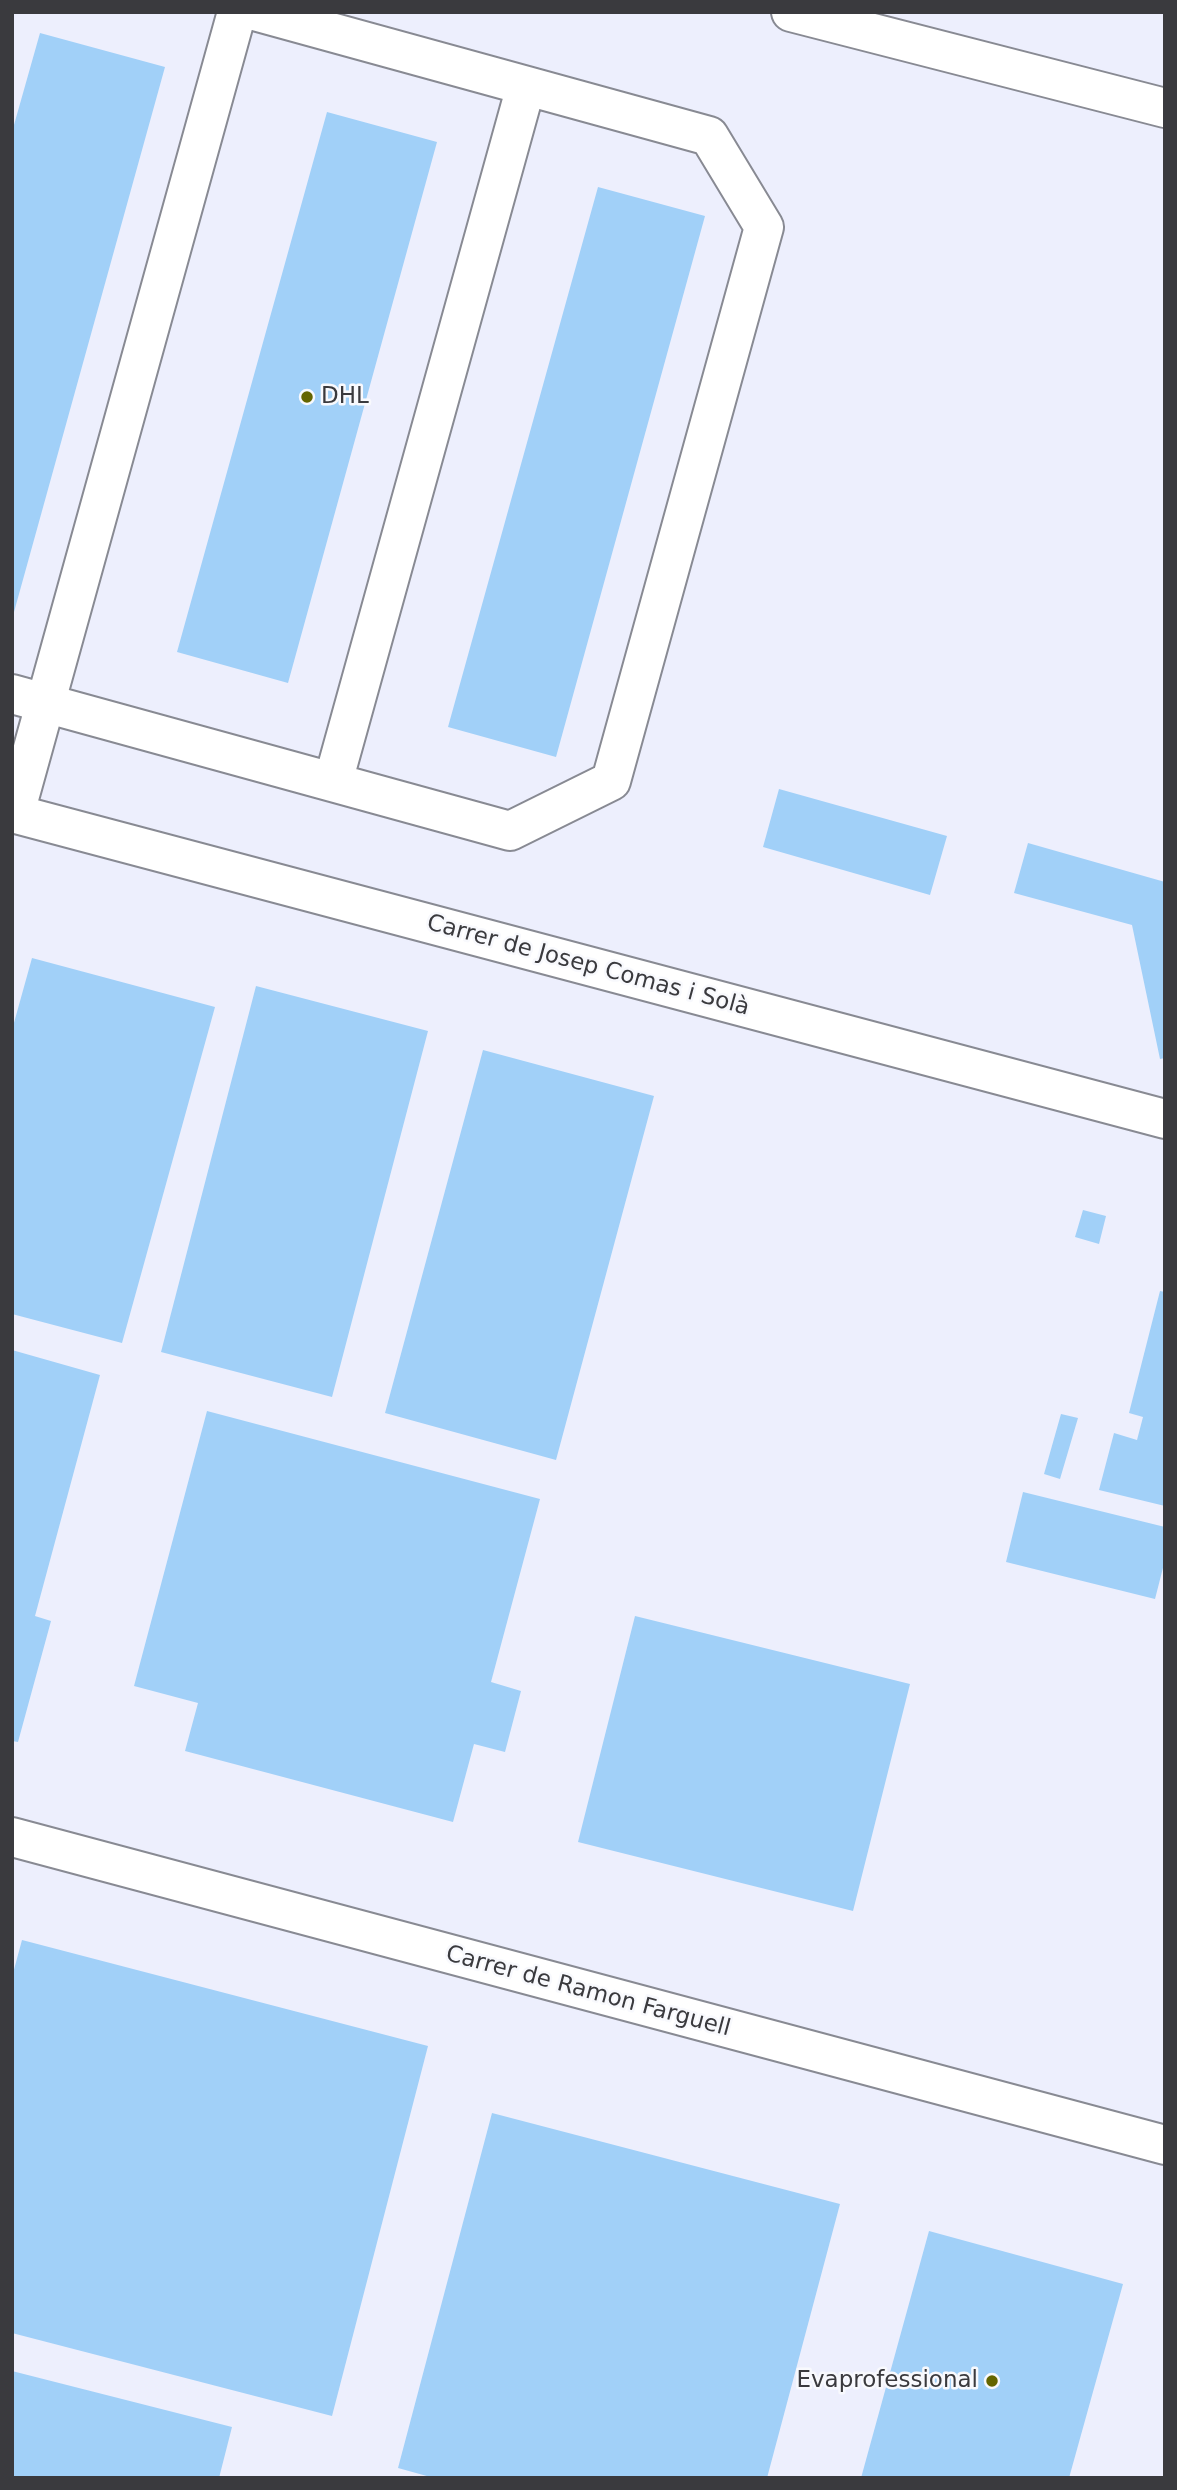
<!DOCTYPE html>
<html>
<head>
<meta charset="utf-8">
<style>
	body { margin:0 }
	#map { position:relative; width:1177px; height:2490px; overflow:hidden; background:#f8f9fd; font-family:"DejaVu Sans",sans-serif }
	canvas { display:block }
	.frame { position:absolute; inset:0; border:14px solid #3a3a3e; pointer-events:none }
</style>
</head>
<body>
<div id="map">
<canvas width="1177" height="2490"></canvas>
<div class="frame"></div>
</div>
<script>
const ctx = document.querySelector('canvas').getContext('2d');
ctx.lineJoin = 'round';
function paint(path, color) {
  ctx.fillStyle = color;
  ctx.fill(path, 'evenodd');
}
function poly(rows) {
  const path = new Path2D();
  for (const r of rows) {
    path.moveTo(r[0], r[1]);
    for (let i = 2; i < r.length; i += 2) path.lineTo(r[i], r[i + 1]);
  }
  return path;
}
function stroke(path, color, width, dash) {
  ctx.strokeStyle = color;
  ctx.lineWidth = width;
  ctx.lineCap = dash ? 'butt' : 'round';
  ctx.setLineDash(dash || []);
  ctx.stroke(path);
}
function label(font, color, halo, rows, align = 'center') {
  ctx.font = font + ' "DejaVu Sans",sans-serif';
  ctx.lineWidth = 5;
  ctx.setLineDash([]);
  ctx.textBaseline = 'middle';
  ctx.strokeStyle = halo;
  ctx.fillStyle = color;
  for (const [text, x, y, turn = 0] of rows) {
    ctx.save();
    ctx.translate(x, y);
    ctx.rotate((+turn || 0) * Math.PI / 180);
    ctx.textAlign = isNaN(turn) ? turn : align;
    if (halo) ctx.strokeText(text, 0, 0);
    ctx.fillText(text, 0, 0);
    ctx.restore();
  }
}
paint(poly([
	[12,12,1165,12,1165,2478,12,2478]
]), '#edeffd');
paint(poly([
	[40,33,165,67,14,612,12,611,12,132],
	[327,112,437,142,288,683,177,652],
	[598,187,705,216,556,757,448,727],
	[779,789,947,836,930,895,763,847],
	[1028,843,1165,882,1165,1058,1160,1059,1132,925,1014,893],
	[32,958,215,1007,122,1343,12,1314,12,1030],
	[256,986,428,1031,332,1397,161,1352],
	[483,1050,654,1096,556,1460,385,1413],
	[1083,1210,1106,1216,1099,1244,1075,1237],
	[1160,1291,1165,1292,1165,1506,1099,1490,1114,1433,1137,1440,1143,1417,1129,1413],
	[12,1350,100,1375,35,1616,51,1621,18,1742,12,1741],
	[207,1411,540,1499,491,1682,521,1691,505,1752,474,1744,453,1822,185,1751,198,1703,134,1686],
	[1061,1414,1078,1418,1060,1479,1044,1474],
	[1023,1492,1165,1527,1165,1560,1155,1599,1006,1562],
	[635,1616,910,1684,853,1911,578,1842],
	[22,1940,428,2046,332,2416,12,2333,12,1977],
	[492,2113,840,2204,767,2478,434,2478,398,2468],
	[929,2231,1123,2284,1069,2478,861,2478],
	[12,2371,232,2427,219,2478,12,2478]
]), '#a1d0f8');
const minor = poly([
	[791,12,1165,108],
	[12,694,510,831,611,781,764,227,709,136,258,12],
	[333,782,526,86],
	[12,813,1165,1119],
	[15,813,237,12],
	[12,1837,1165,2145]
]);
stroke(minor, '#888a93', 42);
stroke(minor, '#fff', 38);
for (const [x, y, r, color] of [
	[307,397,7,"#646500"],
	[992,2381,7,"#646500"]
]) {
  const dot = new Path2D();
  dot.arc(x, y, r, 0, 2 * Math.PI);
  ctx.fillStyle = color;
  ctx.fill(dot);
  stroke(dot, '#f8f9fd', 2.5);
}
label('23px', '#3a3a3e', '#f8f9fd', [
	["DHL",321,397],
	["Evaprofessional",978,2381,"right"]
], 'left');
label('23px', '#3a3a3e', '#f8f9fd', [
	["Carrer de Josep Comas i Solà",588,966,15],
	["Carrer de Ramon Farguell",588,1992,15]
]);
</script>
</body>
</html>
